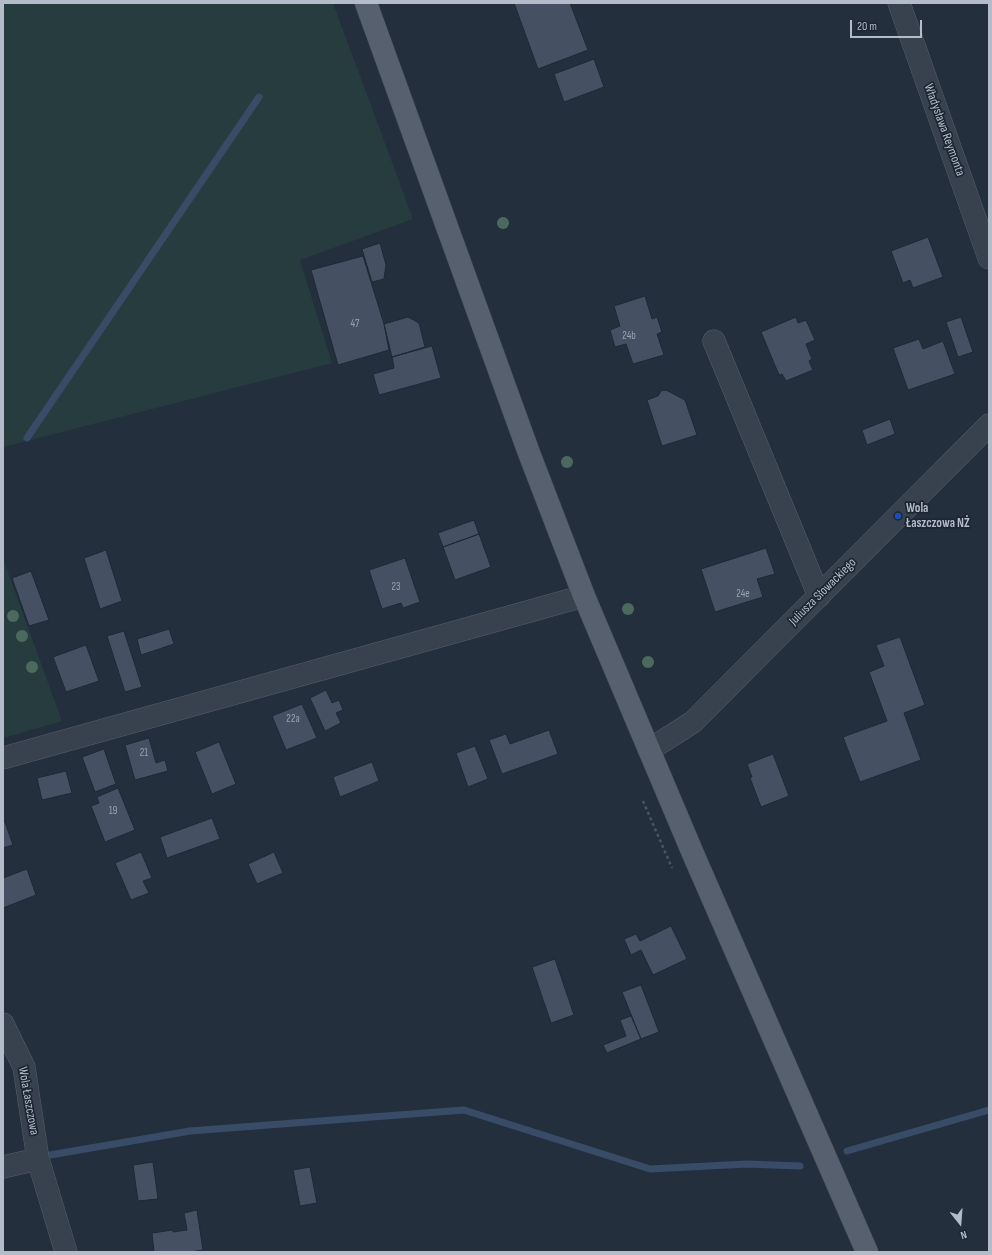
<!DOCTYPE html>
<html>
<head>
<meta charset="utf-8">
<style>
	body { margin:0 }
	#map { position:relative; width:992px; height:1255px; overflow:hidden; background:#242f3e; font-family:"Sofia Sans Condensed",sans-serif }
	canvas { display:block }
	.frame { position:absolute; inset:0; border:4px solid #b4bcc9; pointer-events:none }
	.north { position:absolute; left:940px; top:1203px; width:40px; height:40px; -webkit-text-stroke:3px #1d2633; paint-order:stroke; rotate:163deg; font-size:11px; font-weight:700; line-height:16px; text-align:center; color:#b4bcc9 }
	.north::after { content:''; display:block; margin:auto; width:14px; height:18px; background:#b4bcc9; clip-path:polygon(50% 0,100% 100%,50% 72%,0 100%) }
	.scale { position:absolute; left:850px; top:20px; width:72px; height:18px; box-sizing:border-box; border:2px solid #b4bcc9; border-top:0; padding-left:5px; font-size:12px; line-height:14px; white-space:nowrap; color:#b4bcc9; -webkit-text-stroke:3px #1d2633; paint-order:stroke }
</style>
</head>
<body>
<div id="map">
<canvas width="992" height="1255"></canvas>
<div class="frame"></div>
<div class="north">N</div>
<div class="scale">20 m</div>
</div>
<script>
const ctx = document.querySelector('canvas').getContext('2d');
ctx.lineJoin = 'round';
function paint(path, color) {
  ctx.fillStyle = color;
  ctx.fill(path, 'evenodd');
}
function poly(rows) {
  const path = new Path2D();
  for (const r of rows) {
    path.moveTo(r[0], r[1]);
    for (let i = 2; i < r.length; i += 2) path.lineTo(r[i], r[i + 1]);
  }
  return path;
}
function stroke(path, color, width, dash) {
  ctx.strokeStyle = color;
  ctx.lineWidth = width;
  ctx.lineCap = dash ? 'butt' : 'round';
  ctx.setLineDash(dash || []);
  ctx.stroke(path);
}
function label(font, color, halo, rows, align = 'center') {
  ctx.font = font + ' "Sofia Sans Condensed",sans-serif';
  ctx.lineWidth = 3.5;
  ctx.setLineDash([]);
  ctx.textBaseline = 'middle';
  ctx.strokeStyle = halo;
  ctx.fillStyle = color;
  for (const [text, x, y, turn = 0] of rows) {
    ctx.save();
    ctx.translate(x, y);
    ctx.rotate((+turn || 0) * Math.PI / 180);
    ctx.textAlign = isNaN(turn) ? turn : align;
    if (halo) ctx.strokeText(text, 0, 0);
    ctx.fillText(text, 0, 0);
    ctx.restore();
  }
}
paint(poly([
	[3,3,333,3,413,219,300,260,332,363,3,447],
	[3,559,62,721,3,738]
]), '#263c3f');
stroke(poly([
	[27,438,259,97],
	[847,1151,989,1110],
	[50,1155,190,1131,464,1110,650,1169,747,1164,800,1166]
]), '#394c67', 7);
const building = poly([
	[514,3,570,3,588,50,538,69,514,3],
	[594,59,604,87,564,102,554,74,594,59],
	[928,237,943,277,913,288,910,280,903,283,891,251,928,237],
	[380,243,386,265,384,279,372,282,362,249,380,243],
	[363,256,384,324,389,350,338,365,311,270,363,256],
	[645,296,652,319,657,317,662,332,657,334,664,355,633,364,626,344,615,347,610,330,620,326,614,306,645,296],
	[408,317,419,323,425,347,392,357,384,324,408,317],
	[796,317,798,323,806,320,815,340,806,344,812,359,809,361,813,370,786,381,782,374,779,375,761,332,796,317],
	[961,317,973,352,958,357,946,322,961,317],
	[919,339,923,349,943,341,955,374,908,390,893,348,919,339],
	[432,346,441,378,379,395,373,374,394,368,392,357,432,346],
	[666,390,685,400,697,435,662,446,647,400,658,396,661,391,666,390],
	[890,419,895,434,867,445,862,430,890,419],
	[474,520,479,534,443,547,438,533,474,520],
	[479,534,491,567,455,580,443,547,479,534],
	[766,548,775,574,757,579,763,597,715,612,701,569,766,548],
	[106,550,122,601,100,609,84,558,106,550],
	[405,558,420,602,403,608,401,603,382,609,369,570,405,558],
	[31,571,49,620,29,626,12,578,31,571],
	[169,629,174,644,141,655,137,639,169,629],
	[124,631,142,687,125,692,107,636,124,631],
	[900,637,925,705,904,713,921,760,860,782,843,737,887,721,869,672,884,666,876,645,900,637],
	[86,645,99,681,66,692,53,657,86,645],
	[326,690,332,703,339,700,343,710,336,713,341,723,325,731,310,698,326,690],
	[302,704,317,738,286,750,272,716,302,704],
	[549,730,558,754,502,774,489,740,506,734,510,744,549,730],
	[149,738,156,763,165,760,168,771,135,780,125,745,149,738],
	[219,742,236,784,212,794,195,752,219,742],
	[475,746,488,779,468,787,456,753,475,746],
	[104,749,116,784,95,792,82,757,104,749],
	[773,754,789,796,761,807,750,778,752,777,747,764,773,754],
	[372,762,379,781,340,797,333,777,372,762],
	[66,771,72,793,42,800,37,778,66,771],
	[118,788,135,830,105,842,91,806,99,803,97,797,118,788],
	[212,818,220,839,167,858,160,837,212,818],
	[3,822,5,822,13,845,3,848,3,822],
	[141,852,152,878,143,881,149,893,131,900,115,863,141,852],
	[274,852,283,873,257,884,248,864,274,852],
	[27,869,36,895,3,908,3,878,27,869],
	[671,926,687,959,653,975,641,950,631,955,624,939,636,934,640,941,671,926],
	[555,959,574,1015,551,1023,532,967,555,959],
	[641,985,659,1032,641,1039,622,992,641,985],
	[631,1016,641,1039,607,1053,603,1045,626,1036,620,1020,631,1016],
	[153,1162,158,1199,138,1201,133,1165,153,1162],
	[310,1167,317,1203,300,1206,293,1170,310,1167],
	[197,1210,203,1250,190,1252,154,1252,152,1233,173,1230,173,1232,187,1230,184,1213,197,1210]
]);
paint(building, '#455162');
stroke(building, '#1f2835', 1);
const minor = poly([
	[899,3,989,258],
	[714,341,819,596],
	[649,750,693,722,989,425],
	[3,758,584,596],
	[3,1024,24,1067,38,1159,3,1167],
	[38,1159,66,1252]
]);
const major = poly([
	[366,3,529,453,584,596,694,856,867,1252]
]);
stroke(minor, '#565f6c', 23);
stroke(major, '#414a57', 23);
stroke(poly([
	[643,801,672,868]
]), '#44595c', 2.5, [3, 3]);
stroke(minor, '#38414e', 22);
stroke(major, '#56606e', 22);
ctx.fillStyle = '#4b6a5d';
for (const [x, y] of [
	[503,223],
	[567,462],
	[628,609],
	[13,616],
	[22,636],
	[648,662],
	[32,667]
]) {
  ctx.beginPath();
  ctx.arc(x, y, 6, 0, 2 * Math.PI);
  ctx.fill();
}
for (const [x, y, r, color] of [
	[898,516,4,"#1a4fb4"]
]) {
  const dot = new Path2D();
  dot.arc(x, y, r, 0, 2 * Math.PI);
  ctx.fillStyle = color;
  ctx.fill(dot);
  stroke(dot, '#1d2633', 1.5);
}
label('11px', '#98a1af', null, [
	["47",355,324],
	["24b",629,336],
	["23",396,587],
	["24e",743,594],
	["22a",293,719],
	["21",144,753],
	["19",113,811]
]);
label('13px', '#b4bcc9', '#1d2633', [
	["Władysława Reymonta",944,130,70],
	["Juliusza Słowackiego",823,592,-45],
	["Wola Łaszczowa",28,1101,80]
]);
label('bold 13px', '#b4bcc9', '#1d2633', [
	["Wola",906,509],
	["Łaszczowa NŻ",906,524]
], 'left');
</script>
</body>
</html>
